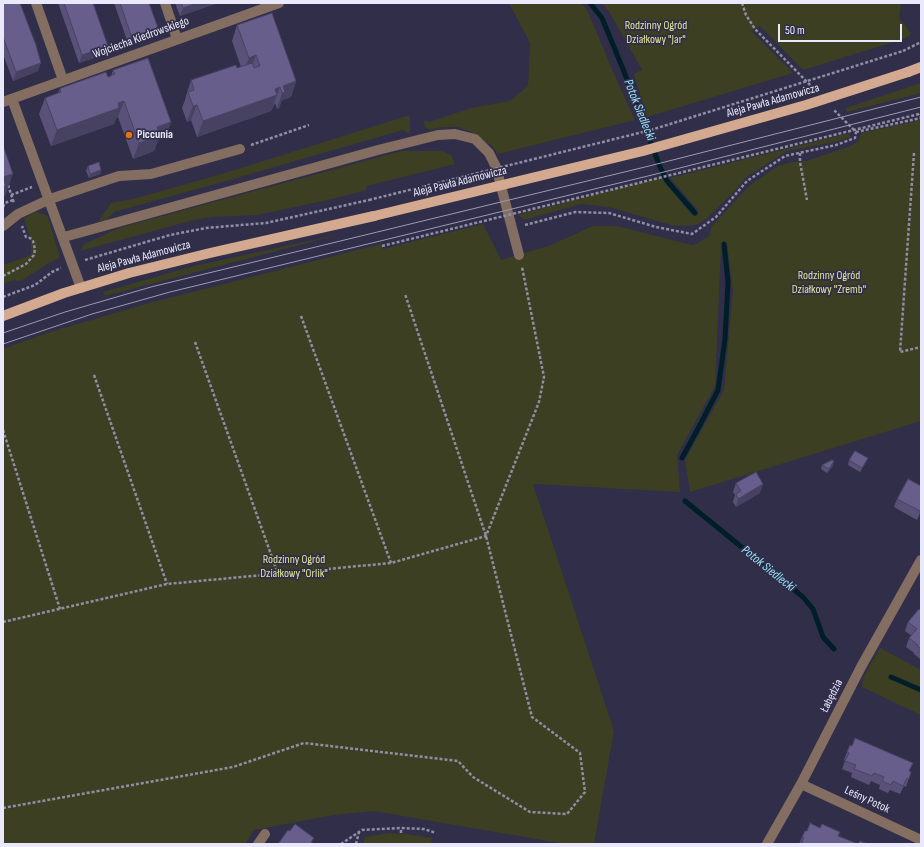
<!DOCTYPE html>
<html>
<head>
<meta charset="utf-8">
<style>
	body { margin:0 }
	#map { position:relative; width:924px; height:847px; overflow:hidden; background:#302e49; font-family:"Sofia Sans Condensed",sans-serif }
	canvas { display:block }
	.frame { position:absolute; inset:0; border:4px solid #eae9fb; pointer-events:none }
	.scale { position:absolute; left:778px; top:24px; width:124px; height:18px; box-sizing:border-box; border:2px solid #eae9fb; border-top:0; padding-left:5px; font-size:12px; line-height:14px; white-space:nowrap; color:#eae9fb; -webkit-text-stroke:3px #302e49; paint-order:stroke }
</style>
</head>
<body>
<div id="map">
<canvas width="924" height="847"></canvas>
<div class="frame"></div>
<div class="scale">50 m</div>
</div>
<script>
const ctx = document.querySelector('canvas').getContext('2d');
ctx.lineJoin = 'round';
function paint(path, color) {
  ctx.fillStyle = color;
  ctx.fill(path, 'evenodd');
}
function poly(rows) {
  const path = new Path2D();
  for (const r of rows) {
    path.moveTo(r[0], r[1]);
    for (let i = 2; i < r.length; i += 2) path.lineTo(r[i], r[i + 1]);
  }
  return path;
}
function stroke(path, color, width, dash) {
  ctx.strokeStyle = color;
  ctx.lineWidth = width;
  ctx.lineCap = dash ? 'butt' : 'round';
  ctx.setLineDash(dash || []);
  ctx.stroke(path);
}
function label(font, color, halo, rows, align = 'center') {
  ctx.font = font + ' "Sofia Sans Condensed",sans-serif';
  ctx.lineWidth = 3.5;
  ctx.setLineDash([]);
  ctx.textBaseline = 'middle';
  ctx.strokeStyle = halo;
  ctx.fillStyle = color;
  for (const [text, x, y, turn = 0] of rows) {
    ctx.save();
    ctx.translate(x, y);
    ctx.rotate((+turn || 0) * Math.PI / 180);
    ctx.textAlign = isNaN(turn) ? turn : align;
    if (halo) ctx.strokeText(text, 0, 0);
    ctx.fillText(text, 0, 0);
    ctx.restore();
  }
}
paint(poly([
	[509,3,581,3,587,10,618,83,635,120,498,154,492,146,471,132,459,127,443,127,430,130,425,127,424,120,429,122,471,108,510,101,528,86,530,43],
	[602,3,901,3,899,18,911,33,909,36,900,40,803,70,760,26,751,31,793,73,647,117,634,74,642,70,610,13],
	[921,83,921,93,847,112,846,108],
	[410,115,410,134,403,130,226,181,114,212,106,220,98,222,111,203,133,199,225,173],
	[921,120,921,421,690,492,685,460,724,390,733,290,727,243,721,247,715,386,677,455,680,492,533,484,614,731,594,844,565,844,374,811,334,815,254,830,245,844,3,844,3,349,47,333,149,303,381,244,383,249,483,224,501,260,551,245,593,226,617,226,692,245,696,244,709,236,712,226,750,185,778,166,792,162,806,161,851,146,857,142,860,137,861,133],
	[850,133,850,137,835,142,787,151,745,178,735,191,706,219,698,224,687,226,671,225,609,207,581,204,524,220,518,215,661,177,692,215,698,210,670,178],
	[402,151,442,151,451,155,455,164,366,186,367,190,328,200,257,215,213,217,194,220,80,251,84,244,122,227],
	[35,212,44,214,48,217,60,258,49,263,24,279,19,281,14,280,3,284,3,265,31,255,31,238,30,238,24,218],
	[345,233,105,296,103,292,190,267],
	[880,648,921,670,921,715,862,687,863,678],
	[389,833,407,834,432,838,431,844,363,844,365,837]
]), '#3d3f23');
stroke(poly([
	[590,3,602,18,623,69,660,167,667,181,695,213],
	[682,458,701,423,718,390,725,339,728,282,724,244],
	[685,501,803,597,813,609,823,637,834,649],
	[891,677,921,690]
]), '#001e27', 5);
stroke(poly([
	[742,3,746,15,755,29,814,89],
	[903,51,921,42],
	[856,132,921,118,920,114],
	[251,145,309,125],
	[800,153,800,162,807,200],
	[914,153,900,352,921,347],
	[8,185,14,203],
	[11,195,32,187],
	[3,207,5,203,13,200],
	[525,225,575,212,609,213,656,227,692,234,716,217,747,181,785,156,836,145,855,138,856,132,834,110],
	[85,260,170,235,206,228,266,223,369,200],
	[3,276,26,264,34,255,35,249,33,241,30,238,26,237,22,226],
	[3,297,35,285,52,272,61,268],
	[301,316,391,563],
	[195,342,278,574],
	[94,375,167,584],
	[3,430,60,609],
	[3,622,167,584,391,563,486,536,539,402,544,377,522,267],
	[3,808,233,767,304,743,458,761,473,777,530,812,567,814,585,792,580,753,532,717,486,536,405,294],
	[401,833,401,828],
	[341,844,362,830,401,828,424,829,436,833],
	[356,844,359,832]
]), '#908ea4', 2.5, [3, 2]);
stroke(poly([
	[36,3,63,80],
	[165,3,177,39],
	[12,99,81,288],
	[3,102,279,3],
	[3,226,18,214,50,199,119,176,151,174,240,149],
	[64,237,378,150,438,135,455,134,475,139,489,153,496,167,519,255],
	[801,784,921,840],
	[258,844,265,834],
	[767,844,801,784,861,667,921,560]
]), '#836e61', 10);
stroke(poly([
	[908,72,921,67],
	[3,316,64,293,129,273,210,253,374,216]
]), '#d3aa8f', 10);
stroke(poly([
	[3,333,65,312,151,287,649,166,921,97],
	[3,344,92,314,170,292,652,175,921,107]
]), '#9c9bb1', 1);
stroke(poly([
	[369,200,651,130,903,51],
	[382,246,919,114]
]), '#908ea4', 2.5, [3, 2]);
stroke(poly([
	[374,216,643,151,806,105,908,72]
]), '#d3aa8f', 10);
paint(poly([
	[3,3,38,71,13,81,3,54],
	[58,3,93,3,105,54,79,63],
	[114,3,149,3,158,28,155,36,129,46],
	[175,3,218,3,180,16],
	[237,25,296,81,291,97,282,100,279,108,277,109,275,103,271,111,197,137,191,120,187,122,182,108,186,97,186,96,191,80,241,67,232,41],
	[113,70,171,122,165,137,158,140,154,151,133,159,118,117,116,118,114,124,51,146,39,114,45,98,58,93,60,89,111,76],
	[88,166,101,170,100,174,89,178,86,171],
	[868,458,866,462,860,472,848,465,849,460],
	[822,465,833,466,827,473,821,469],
	[736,483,760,493,736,507,733,502,735,495,733,492],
	[921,486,921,511,917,520,894,507,897,499],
	[921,611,921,658,920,659,914,654,914,653,906,647,909,638,912,636,905,631,908,622],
	[847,752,911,772,906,787,904,786,900,794,890,790,888,793,879,789,880,785,871,781,869,785,851,777,852,773,842,769,845,761,844,760],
	[820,828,858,844,799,844,802,837,807,831]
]), '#595178');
paint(poly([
	[197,3,218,3,180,16,183,8],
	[158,28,155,36,129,46,132,38],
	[108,46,105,54,79,63,82,55],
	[256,55,250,71,243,74,249,58],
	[41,63,38,71,13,81,16,72],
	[296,81,291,97,282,100,279,108,277,109,282,93,283,86],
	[280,87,271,111,197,137,203,121],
	[124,101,118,117,116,118,114,124,51,146,57,130],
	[197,105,191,120,187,122,193,106],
	[171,122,165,137,158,140,154,151,133,159,139,143,157,127],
	[101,170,100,174,89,178,90,174],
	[13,174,5,196,3,197,3,177],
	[834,461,833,466,827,473,829,469],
	[763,484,760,493,736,507,738,499],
	[921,509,921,511,917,520,920,511]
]), '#484262');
const building = poly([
	[3,3,20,3,36,45,41,63,16,72,3,37,3,3],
	[64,3,93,3,108,46,82,55,64,3],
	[120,3,149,3,158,28,132,38,120,3],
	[181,3,197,3,183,8,181,3],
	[272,13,296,81,283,86,285,92,282,93,280,87,275,89,277,95,203,121,197,105,193,106,188,92,194,90,191,80,236,65,237,68,252,63,254,68,260,66,256,55,249,58,237,25,272,13],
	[148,58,171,122,157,127,160,135,139,143,124,101,118,103,119,108,57,130,45,98,61,92,60,89,61,88,106,72,108,77,115,74,113,70,148,58],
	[3,145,13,174,3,177,3,145],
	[99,162,101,170,90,174,88,166,99,162],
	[3,178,6,186,3,187,3,178],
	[855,451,868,458,862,468,849,460,855,451],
	[832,460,834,461,829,469,822,465,832,460],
	[756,472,763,484,738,499,736,494,741,491,736,483,756,472],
	[908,479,921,486,921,499,920,502,921,503,921,509,920,511,897,499,908,479],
	[919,609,921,611,921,649,917,646,918,645,909,638,917,629,908,622,919,609],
	[855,738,913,763,909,771,911,772,909,779,907,778,903,786,893,781,891,785,882,781,884,777,874,773,872,776,854,769,856,765,845,761,849,753,847,752,850,745,852,746,855,738],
	[810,823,820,828,822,824,840,832,838,836,858,844,801,844,804,838,802,837,805,831,807,831,810,823],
	[295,824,314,838,311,842,314,844,278,844,288,830,290,831,295,824],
	[860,841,868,844,858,844,860,841]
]);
paint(building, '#675e8c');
stroke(building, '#484262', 1);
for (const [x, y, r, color] of [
	[129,135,4,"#e8710a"]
]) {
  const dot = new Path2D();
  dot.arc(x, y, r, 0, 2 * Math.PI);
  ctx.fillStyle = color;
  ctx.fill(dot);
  stroke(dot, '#302e49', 1.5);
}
label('12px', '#dfe393', '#302e49', [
	["Rodzinny Ogród",656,26],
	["Działkowy \"Jar\"",656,40],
	["Rodzinny Ogród",829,276],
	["Działkowy \"Zremb\"",829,290],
	["Rodzinny Ogród",294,560],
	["Działkowy \"Orlik\"",294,574]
]);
label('12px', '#eae9fb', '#302e49', [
	["Wojciecha Kiedrowskiego",141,38,-20],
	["Aleja Pawła Adamowicza",773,101,-16],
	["Aleja Pawła Adamowicza",460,182,-14],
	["Aleja Pawła Adamowicza",144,257,-15],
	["Łabędzia",832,696,-63],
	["Leśny Potok",867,800,25]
]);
label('bold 12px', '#eae9fb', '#302e49', [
	["Piccunia",137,135]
], 'left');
label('italic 13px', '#98e4fb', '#302e49', [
	["Potok Siedlecki",639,110,68],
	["Potok Siedlecki",768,569,39]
]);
</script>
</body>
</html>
